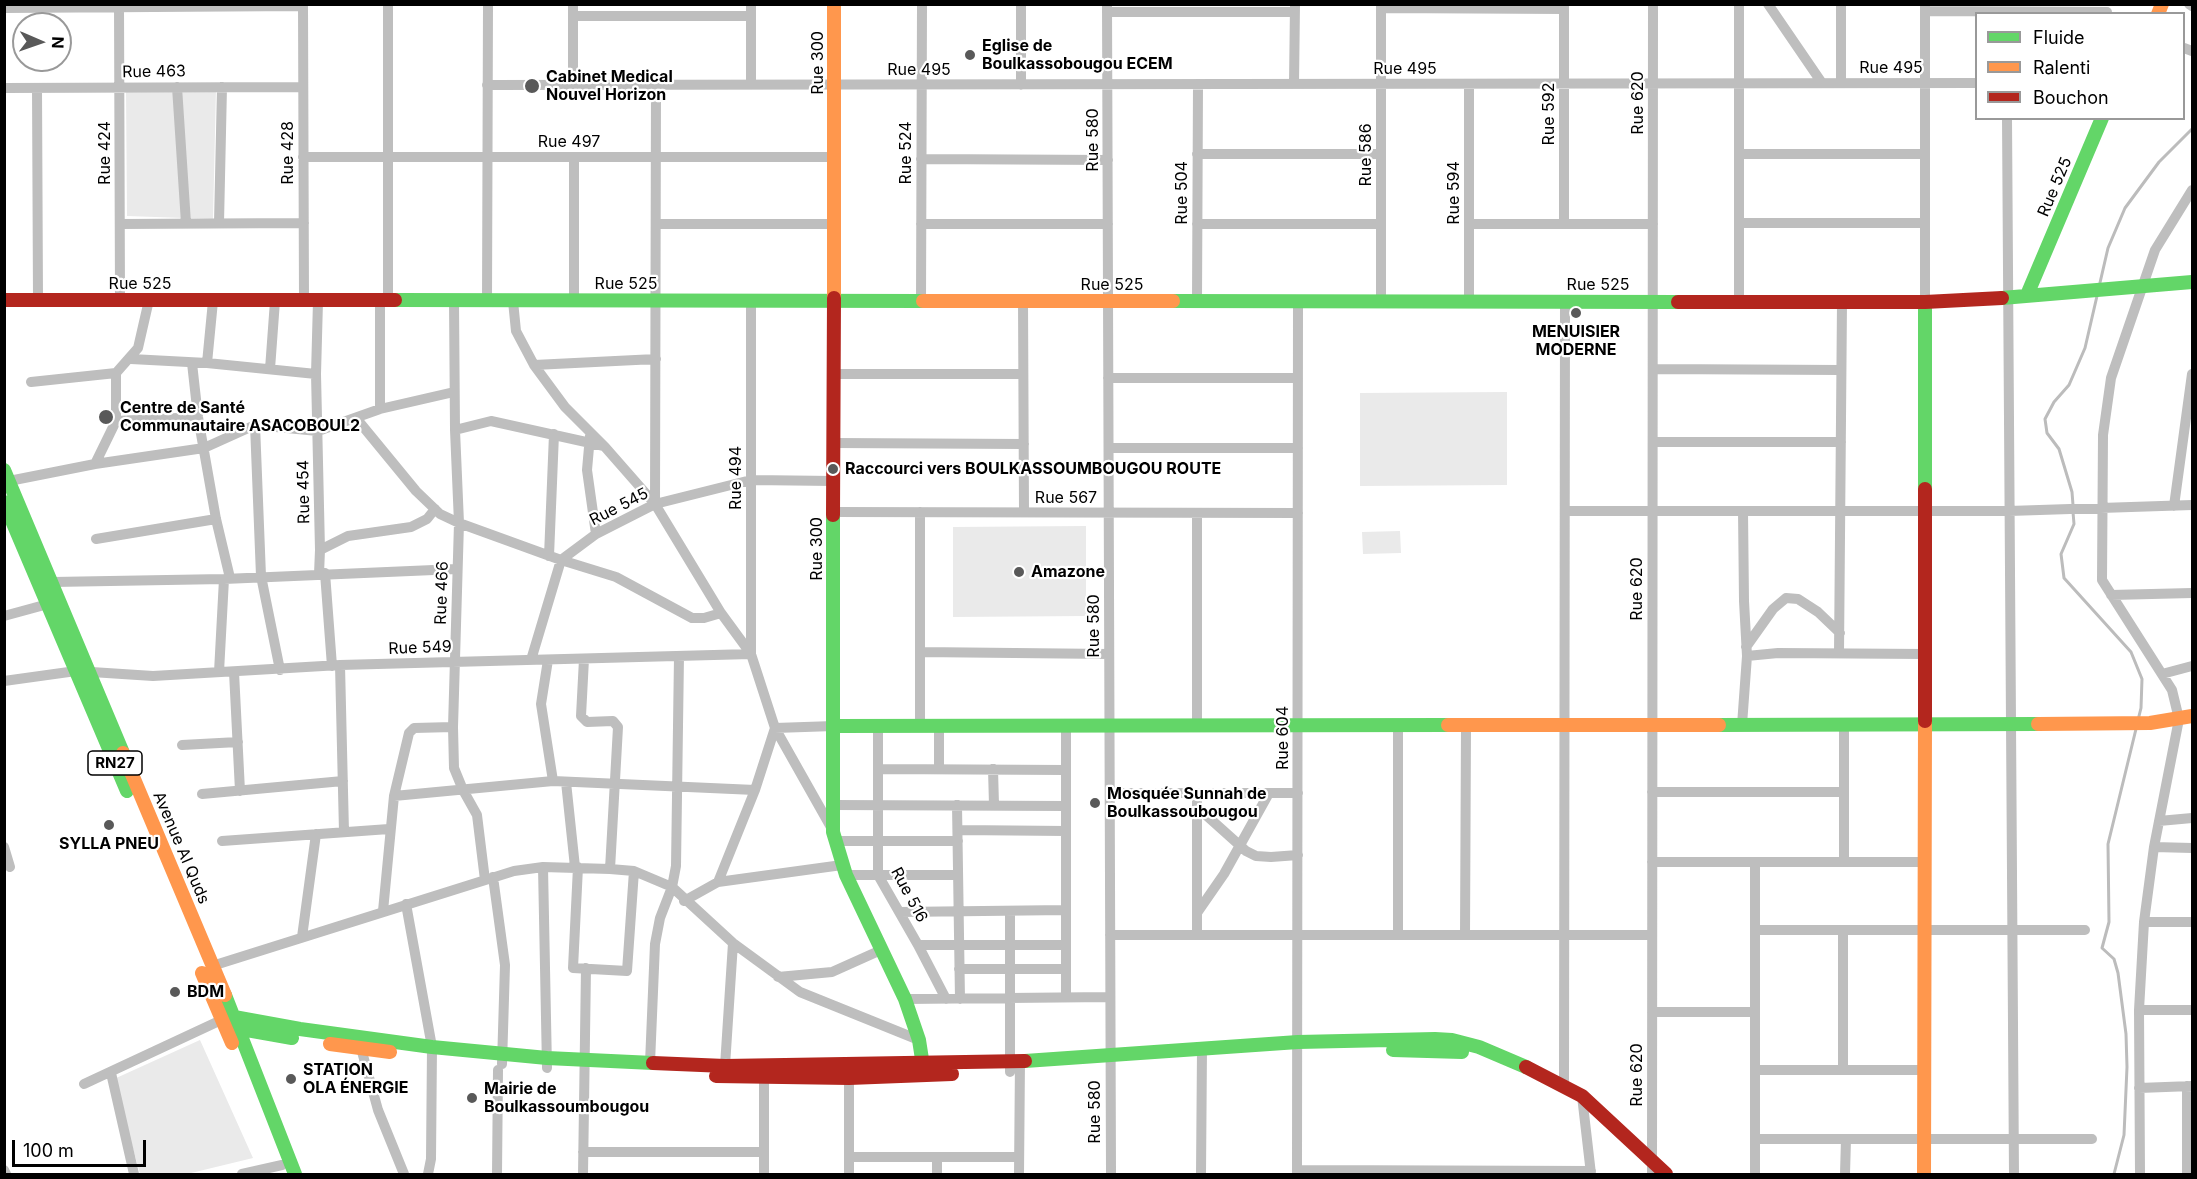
<!DOCTYPE html>
<html>
<head>
<meta charset="utf-8">
<style>
	body { margin:0 }
	#map { position:relative; width:2197px; height:1179px; overflow:hidden; background:#fff; font-family:Inter,sans-serif }
	canvas { display:block }
	.frame { position:absolute; inset:0; border:6px solid #000; pointer-events:none }
	.legend { position:absolute; left:1975px; top:12px; width:210px; height:108px; box-sizing:border-box; background:#fff; border:2px solid #999; margin:0; padding:8px 10px; list-style:none; font-size:18px; color:#000 }
	.legend li { display:flex; align-items:center; gap:12px; height:30px }
	.legend b { width:30px; border:2px solid #999 }
	.north { position:absolute; left:12px; top:12px; width:60px; height:60px; box-sizing:border-box; background:#fff; border:2px solid #999; border-radius:50%; rotate:92deg; font-size:16px; font-weight:700; line-height:24px; text-align:center; color:#000 }
	.north::after { content:''; display:block; margin:auto; width:21px; height:27px; background:#595959; clip-path:polygon(50% 0,100% 100%,50% 72%,0 100%) }
	.scale { position:absolute; left:12px; top:1140px; width:134px; height:27px; box-sizing:border-box; border:3px solid #000; border-top:0; padding-left:8px; font-size:18px; line-height:21px; white-space:nowrap; color:#000; -webkit-text-stroke:4px #fff; paint-order:stroke }
</style>
</head>
<body>
<div id="map">
<canvas width="2197" height="1179"></canvas>
<div class="frame"></div>
<ul class="legend">
<li><b style="height:8px;background:#63d668"></b>Fluide</li>
<li><b style="height:8px;background:#ff974d"></b>Ralenti</li>
<li><b style="height:8px;background:#b3261e"></b>Bouchon</li>
</ul>
<div class="north">N</div>
<div class="scale">100 m</div>
</div>
<script>
const ctx = document.querySelector('canvas').getContext('2d');
ctx.lineJoin = 'round';
function paint(path, color) {
  ctx.fillStyle = color;
  ctx.fill(path, 'evenodd');
}
function poly(rows) {
  const path = new Path2D();
  for (const r of rows) {
    path.moveTo(r[0], r[1]);
    for (let i = 2; i < r.length; i += 2) path.lineTo(r[i], r[i + 1]);
  }
  return path;
}
function stroke(path, color, width, dash) {
  ctx.strokeStyle = color;
  ctx.lineWidth = width;
  ctx.lineCap = dash ? 'butt' : 'round';
  ctx.setLineDash(dash || []);
  ctx.stroke(path);
}
function label(font, color, halo, rows, align = 'center') {
  ctx.font = font + ' Inter,sans-serif';
  ctx.lineWidth = 4.5;
  ctx.setLineDash([]);
  ctx.textBaseline = 'middle';
  ctx.strokeStyle = halo;
  ctx.fillStyle = color;
  for (const [text, x, y, turn = 0] of rows) {
    ctx.save();
    ctx.translate(x, y);
    ctx.rotate((+turn || 0) * Math.PI / 180);
    ctx.textAlign = isNaN(turn) ? turn : align;
    if (halo) ctx.strokeText(text, 0, 0);
    ctx.fillText(text, 0, 0);
    ctx.restore();
  }
}
paint(poly([
	[216,89,213,219,127,216,126,90],
	[1507,392,1507,485,1360,486,1360,393],
	[1086,526,1086,616,953,617,953,527],
	[1400,531,1401,553,1363,554,1362,532],
	[200,1040,253,1158,187,1174,140,1174,114,1079]
]), '#eaeaea');
stroke(poly([
	[2099,287,2108,248,2125,208,2159,162,2192,129],
	[2073,505,2072,492,2059,449,2047,433,2045,419,2054,402,2069,385,2085,348,2097,296],
	[2073,512,2074,524,2061,554,2064,578,2131,652,2142,679,2141,708,2138,720],
	[2114,1174,2124,1135,2127,1067,2126,1034,2118,973,2114,959,2102,948,2109,922,2108,844,2136,729]
]), '#bcbcbc', 3);
stroke(poly([
	[119,4,120,300],
	[303,4,304,301],
	[1107,4,1111,1174],
	[1768,4,1822,83],
	[2189,4,2192,6],
	[4,8,303,6],
	[1381,8,1564,9],
	[1925,11,2107,12],
	[1107,12,1295,12],
	[573,16,751,16],
	[2184,48,2192,51],
	[1841,83,1841,4],
	[1294,84,1295,5],
	[487,85,1976,83],
	[573,85,573,4],
	[751,85,751,4],
	[1021,85,1021,4],
	[177,87,186,223],
	[4,88,303,87],
	[37,88,38,300],
	[2007,118,2014,1174],
	[1197,154,1381,154],
	[1739,154,1925,154],
	[303,157,834,157],
	[921,159,1108,160],
	[219,223,222,87],
	[1739,223,1925,223],
	[120,224,304,223],
	[656,224,834,224],
	[921,224,1108,224],
	[1197,224,1381,224],
	[1469,224,1653,224],
	[1564,224,1564,4],
	[318,301,316,374,320,550,319,574],
	[388,301,388,4],
	[454,301,455,430,459,523,453,727,454,768,463,790,477,815,485,880],
	[487,301,488,4],
	[513,301,516,331,534,365,565,407,605,447,655,504,721,613,751,654,775,728,832,829],
	[574,301,574,157],
	[921,301,922,4],
	[1023,301,1024,512],
	[1197,301,1198,84],
	[1381,301,1381,4],
	[1469,301,1469,84],
	[1739,302,1739,4],
	[1925,302,1925,4],
	[131,359,207,363,316,374],
	[192,363,198,417,216,519,230,578],
	[207,363,213,301],
	[534,365,656,359],
	[270,369,275,301],
	[1653,369,1841,370],
	[834,374,1023,374],
	[1108,378,1298,378],
	[31,382,116,373],
	[380,409,380,301],
	[356,418,416,491,440,514,459,523,561,560,616,577,692,618,704,618,721,613],
	[116,421,198,417],
	[255,425,261,576,280,670],
	[455,430,491,421,604,446],
	[590,436,587,470,596,534],
	[1653,442,1841,442],
	[834,443,1024,444],
	[1109,448,1298,448],
	[95,464,116,421,116,373,138,348,149,300],
	[9,481,95,464,204,448,255,425,318,431,380,409,454,392],
	[655,504,656,85],
	[2174,506,2192,374],
	[1565,511,2009,511,2192,505],
	[834,512,1298,513],
	[96,539,216,519],
	[320,550,348,536,411,527,427,519,435,509],
	[549,556,554,434],
	[325,573,332,666],
	[53,582,224,579,457,569],
	[2111,595,2192,593],
	[4,616,48,604],
	[1746,647,1773,609,1786,598,1798,599,1818,612,1840,633],
	[920,652,1109,654],
	[1839,653,1842,302],
	[1747,656,1778,653,1925,654],
	[584,659,581,716,587,722,613,721,618,727,610,869],
	[531,660,561,560,596,534,655,504,751,480,834,481],
	[548,660,541,704,553,781],
	[340,665,344,832],
	[219,672,224,579],
	[234,672,240,791],
	[2162,674,2192,666],
	[4,681,76,671,153,676,340,665,751,654,751,301],
	[1197,725,1197,513],
	[1742,725,1747,656,1744,601,1743,511],
	[878,726,878,875,918,945,946,999],
	[920,726,920,512],
	[182,745,238,742],
	[878,769,1066,770],
	[939,769,939,726],
	[993,769,994,805],
	[566,782,575,867],
	[1652,792,1844,792],
	[1110,793,1298,793],
	[202,794,343,781],
	[394,796,553,781,755,790],
	[834,805,1066,806],
	[957,805,960,999],
	[1197,807,1246,851,1256,856,1271,857,1298,855],
	[2159,821,2192,818],
	[958,830,1066,831],
	[222,841,389,829],
	[836,841,958,841],
	[4,847,10,867],
	[2154,847,2192,848],
	[1652,862,1925,862],
	[1844,862,1844,724],
	[543,867,547,1068],
	[578,867,573,968,627,971,634,871],
	[846,875,958,875],
	[493,877,505,965,502,1064],
	[718,882,842,865],
	[684,901,718,882,755,790,775,728,834,726],
	[406,904,432,1047,431,1159,428,1174],
	[383,911,394,796,409,733,414,728,453,727],
	[900,912,1066,910],
	[1197,913,1224,874,1269,793],
	[2144,922,2192,922],
	[1755,930,2085,930],
	[1110,935,1652,935],
	[1197,935,1197,793],
	[1398,935,1398,725],
	[1465,935,1466,725],
	[302,937,316,834],
	[918,945,1066,945],
	[212,966,514,871,543,867,610,869,634,871,672,887,733,943,800,992,919,1040],
	[959,969,1066,969],
	[778,977,832,972,881,950],
	[1066,997,1066,725],
	[905,999,1110,997],
	[2139,1010,2192,1010],
	[1652,1012,1755,1012],
	[361,1048,378,1110,404,1174],
	[650,1063,655,944,660,918,672,887,676,866,679,656],
	[725,1066,733,943],
	[1755,1070,1924,1070],
	[1843,1070,1843,930],
	[1010,1072,1010,912],
	[111,1073,134,1174],
	[84,1084,217,1022],
	[1564,1085,1565,302],
	[2187,1086,2187,1174],
	[2139,1088,2192,1086],
	[1582,1096,1591,1174],
	[1755,1139,2092,1139],
	[583,1152,764,1152],
	[849,1157,1019,1157],
	[4,1170,6,1174],
	[1297,1170,1591,1171],
	[1652,1173,1653,4],
	[242,1174,282,1165],
	[497,1174,498,1070],
	[583,1174,586,968],
	[764,1174,764,1070],
	[849,1174,849,1073],
	[937,1174,937,1157],
	[1019,1174,1020,1060],
	[1201,1174,1202,1049],
	[1297,1174,1298,301],
	[1755,1174,1755,862],
	[1845,1174,1846,1139],
	[2140,1174,2139,1010,2144,922,2154,847,2179,719,2172,690,2102,580,2103,435,2111,378,2155,250,2192,190]
]), '#bebebe', 10);
stroke(poly([
	[2027,295,2102,118],
	[2002,298,2192,282],
	[395,300,923,301],
	[1173,301,1678,302],
	[4,470,123,753],
	[1925,489,1925,302],
	[4,502,127,791],
	[833,515,833,832,846,875,905,999,919,1040,924,1072],
	[1719,725,2038,724],
	[834,726,1448,725],
	[225,995,295,1174],
	[226,1019,234,1017,300,1029,432,1047,547,1058,653,1063],
	[230,1027,292,1038],
	[1393,1050,1462,1052],
	[1025,1061,1298,1042,1435,1039,1452,1040,1479,1047,1526,1067]
]), '#63d668', 14);
stroke(poly([
	[2158,14,2162,4],
	[834,298,834,4],
	[923,301,1173,301],
	[2038,724,2150,723,2192,716],
	[1448,725,1719,725],
	[123,753,225,995],
	[202,973,232,1043],
	[330,1044,390,1052],
	[1924,1174,1925,721]
]), '#ff974d', 14);
stroke(poly([
	[4,300,395,300],
	[1678,302,1925,302,2002,298],
	[833,515,834,298],
	[1925,721,1925,489],
	[653,1063,725,1066,1025,1061],
	[1526,1067,1582,1096,1666,1174],
	[716,1076,849,1078,952,1074]
]), '#b3261e', 14);
for (const [x, y, r, color] of [
	[970,55,6,"#595959"],
	[532,86,8,"#595959"],
	[1576,313,6,"#595959"],
	[106,417,8,"#595959"],
	[833,469,6,"#595959"],
	[1019,572,6,"#595959"],
	[1095,803,6,"#595959"],
	[109,825,6,"#595959"],
	[175,992,6,"#595959"],
	[291,1079,6,"#595959"],
	[472,1098,6,"#595959"]
]) {
  const dot = new Path2D();
  dot.arc(x, y, r, 0, 2 * Math.PI);
  ctx.fillStyle = color;
  ctx.fill(dot);
  stroke(dot, '#fff', 2);
}
for (const [x, y, w] of [
	[115,763,54]
]) {
  const box = new Path2D();
  box.roundRect(x - w / 2, y - 12, w, 24, 4.5);
  ctx.fillStyle = '#fff';
  ctx.fill(box);
  stroke(box, '#000', 1.5);
}
label('bold 15px', '#000', null, [
	["RN27",115,763]
]);
label('bold 16px', '#000', '#fff', [
	["Eglise de",982,46],
	["Boulkassobougou ECEM",982,64],
	["Cabinet Medical",546,77],
	["Nouvel Horizon",546,95],
	["MENUISIER",1576,332,"center"],
	["MODERNE",1576,350,"center"],
	["Centre de Santé",120,408],
	["Communautaire ASACOBOUL2",120,426],
	["Raccourci vers BOULKASSOUMBOUGOU ROUTE",845,469],
	["Amazone",1031,572],
	["Mosquée Sunnah de",1107,794],
	["Boulkassoubougou",1107,812],
	["SYLLA PNEU",109,844,"center"],
	["BDM",187,992],
	["STATION",303,1070],
	["OLA ÉNERGIE",303,1088],
	["Mairie de",484,1089],
	["Boulkassoumbougou",484,1107]
], 'left');
label('16px', '#000', '#fff', [
	["Rue 300",818,63,-90],
	["Rue 495",1891,68],
	["Rue 495",1405,69],
	["Rue 495",919,70],
	["Rue 463",154,72,-1],
	["Rue 620",1638,103,-90],
	["Rue 592",1549,114,-90],
	["Rue 580",1093,140,-90],
	["Rue 497",569,142],
	["Rue 424",105,153,-90],
	["Rue 428",288,153,-90],
	["Rue 524",906,153,-90],
	["Rue 586",1366,155,-90],
	["Rue 525",2055,187,-67],
	["Rue 504",1182,193,-90],
	["Rue 594",1454,193,-90],
	["Rue 525",140,284],
	["Rue 525",626,284],
	["Rue 525",1112,285],
	["Rue 525",1598,285],
	["Rue 494",736,478,-90],
	["Rue 454",304,492,-91],
	["Rue 567",1066,498],
	["Rue 545",619,507,-27],
	["Rue 300",817,549,-90],
	["Rue 620",1637,589,-90],
	["Rue 466",442,593,-88],
	["Rue 580",1094,626,-90],
	["Rue 549",420,648,-2],
	["Rue 604",1283,738,-90],
	["Avenue Al Quds",181,848,67],
	["Rue 516",909,895,62],
	["Rue 620",1637,1075,-90],
	["Rue 580",1095,1112,-90]
]);
</script>
</body>
</html>
